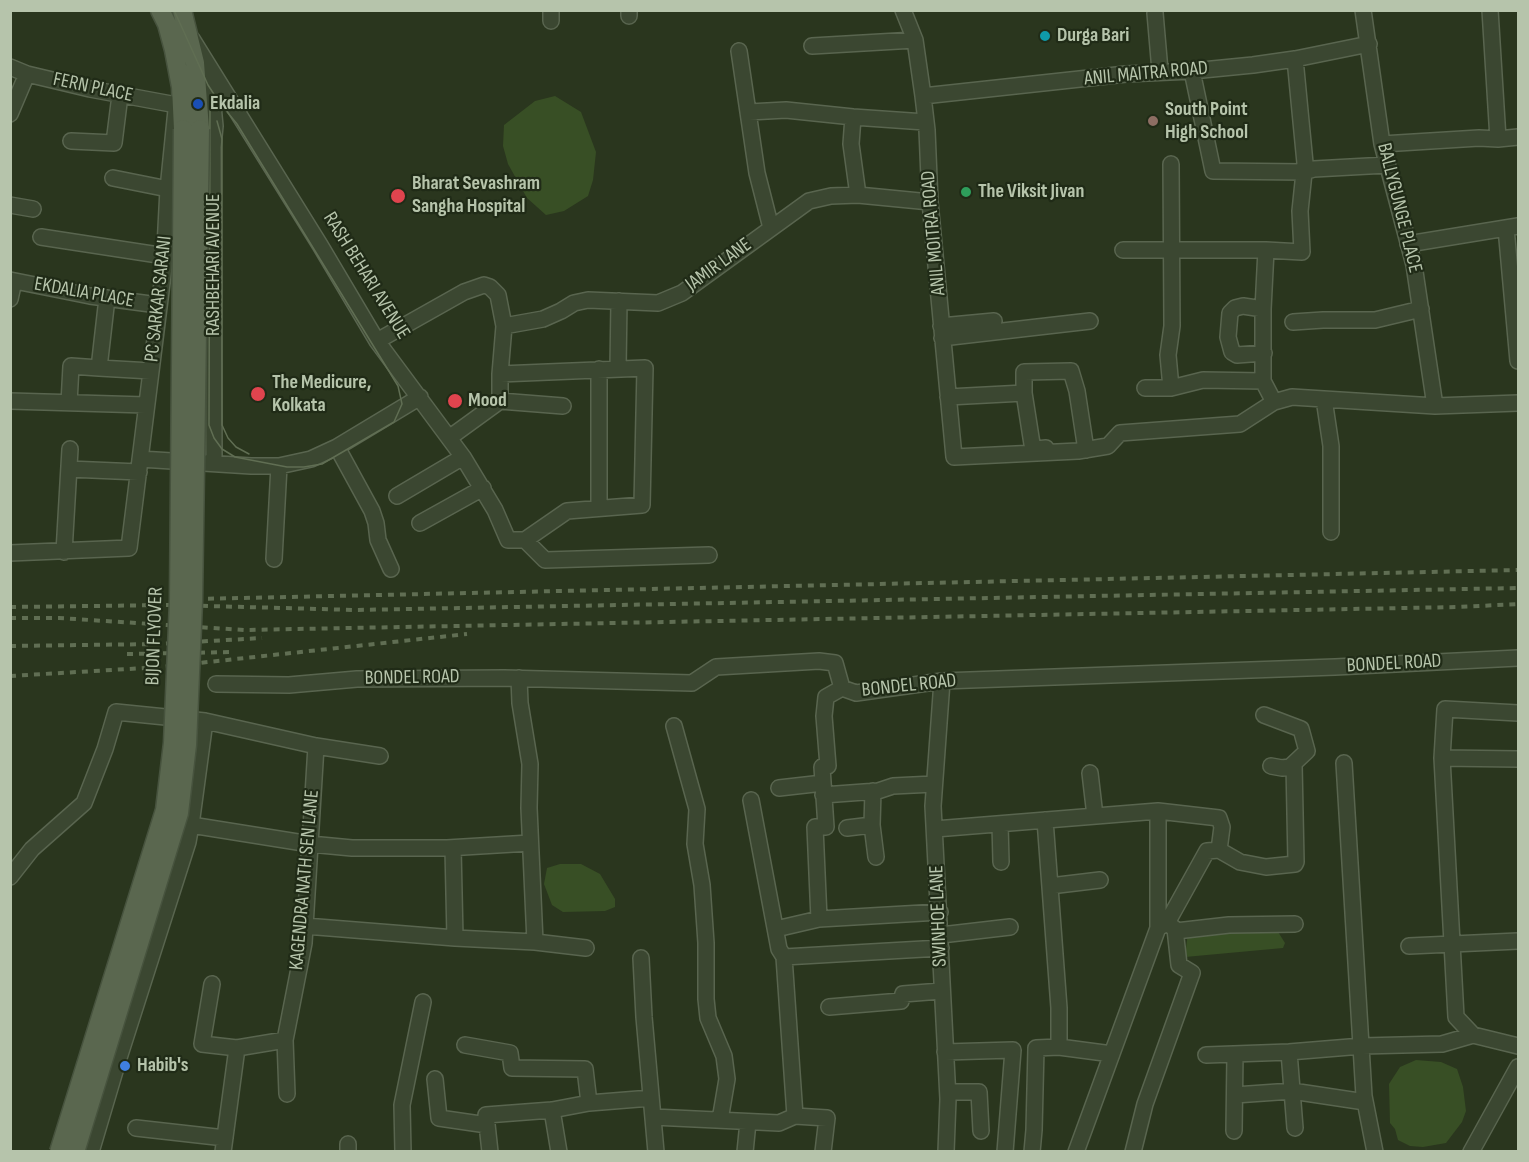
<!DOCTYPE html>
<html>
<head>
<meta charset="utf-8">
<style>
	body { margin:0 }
	#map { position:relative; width:1529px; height:1162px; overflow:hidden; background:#2a361e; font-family:"Sofia Sans Condensed",sans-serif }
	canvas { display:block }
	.frame { position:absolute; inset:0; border:12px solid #b6c4ab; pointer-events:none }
</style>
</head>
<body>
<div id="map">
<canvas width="1529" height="1162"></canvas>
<div class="frame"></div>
</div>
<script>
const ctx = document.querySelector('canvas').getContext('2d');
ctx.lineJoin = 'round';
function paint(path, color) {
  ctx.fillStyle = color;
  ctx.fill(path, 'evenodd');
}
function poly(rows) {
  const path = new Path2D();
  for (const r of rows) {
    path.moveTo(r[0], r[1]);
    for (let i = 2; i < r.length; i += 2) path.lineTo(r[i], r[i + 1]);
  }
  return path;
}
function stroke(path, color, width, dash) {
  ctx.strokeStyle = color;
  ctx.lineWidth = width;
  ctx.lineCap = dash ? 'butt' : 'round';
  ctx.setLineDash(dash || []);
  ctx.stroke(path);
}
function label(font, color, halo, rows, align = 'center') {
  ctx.font = font + ' "Sofia Sans Condensed",sans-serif';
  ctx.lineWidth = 4.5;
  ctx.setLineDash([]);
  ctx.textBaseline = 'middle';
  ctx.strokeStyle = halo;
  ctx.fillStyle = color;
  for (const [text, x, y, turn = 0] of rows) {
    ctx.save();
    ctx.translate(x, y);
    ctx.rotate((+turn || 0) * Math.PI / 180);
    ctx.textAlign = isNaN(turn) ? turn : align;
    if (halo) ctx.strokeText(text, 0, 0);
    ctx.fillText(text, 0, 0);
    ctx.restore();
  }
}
paint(poly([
	[555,96,581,112,596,152,593,180,588,196,564,211,546,215,527,198,508,164,503,146,504,125,535,101],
	[560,864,581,864,600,874,615,899,615,907,605,911,563,912,552,905,544,884,547,868],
	[1275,927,1285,943,1283,948,1185,957,1188,932],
	[1416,1060,1441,1062,1457,1069,1463,1087,1466,1111,1462,1122,1446,1143,1423,1147,1410,1146,1398,1140,1395,1129,1390,1123,1389,1084,1400,1067]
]), '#384f25');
const minor = poly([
	[551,10,551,21],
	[903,10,915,40,923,96,927,130,930,202,954,457,1078,451,1108,446,1120,433,1240,424,1274,402,1292,397,1435,406,1518,403],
	[1363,10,1382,144,1414,265,1435,406],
	[1155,13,1160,71],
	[629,16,629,10],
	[192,39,320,245,377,341,463,457,495,510,508,540,525,540,567,511,642,505,645,368,500,374],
	[812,46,915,40],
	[739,51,757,173,771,228],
	[10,67,27,74,90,89,182,106],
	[1192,71,1213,171,1304,172,1314,169,1387,165],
	[210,74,215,126,213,147,214,463],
	[923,96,1126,74,1192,71,1253,65,1295,59,1369,44],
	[749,112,786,110,853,117,925,122],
	[10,114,27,74],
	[853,117,851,144,858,195],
	[1498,139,1518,137],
	[71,141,114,143,120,95],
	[1382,144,1479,138,1498,139,1490,10],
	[1171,164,1172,326,1168,355,1171,388,1203,380,1263,381,1274,402],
	[113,178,168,189],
	[10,205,33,209],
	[1506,228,1518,361],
	[41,237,165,256],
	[1408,244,1518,226],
	[1123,250,1266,250,1302,252,1300,211,1305,163,1295,59],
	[10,280,90,296,158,305],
	[107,298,99,368,151,371],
	[10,299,14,281],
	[1263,309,1243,306,1235,308,1230,313,1228,337,1232,352,1237,355,1264,353],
	[1293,322,1323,320,1375,320,1421,309],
	[941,326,994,321],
	[942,338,1090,321],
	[377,341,464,292,484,285,490,287,498,295,504,326,543,319,561,311,574,303,588,300,658,303,682,293,809,201,831,196,858,195,930,202],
	[618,368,619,301],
	[1263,381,1263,309,1266,250],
	[1145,388,1171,388],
	[1024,393,1032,444,1037,449,1046,448],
	[948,397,1024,393,1024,372,1071,371,1077,391,1086,450],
	[1324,399,1331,446,1331,532],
	[10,401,146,405],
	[500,401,563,406],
	[69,403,71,366,99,368],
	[449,438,500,401,500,374,504,326],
	[337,447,372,511,376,523,378,540,391,569],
	[140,459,251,466,279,466,311,459,337,447,420,397],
	[69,469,139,472],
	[397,496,463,457],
	[599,508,599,369],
	[420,523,483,488],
	[525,540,545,560,709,555],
	[64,552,70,449],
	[10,553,129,548,164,267,168,189,176,110],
	[274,559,279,466],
	[519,678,520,703,530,764,529,808,535,942],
	[942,681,933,806,948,1099,946,1152],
	[216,684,289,685,357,679,504,678,692,683,716,667,819,661,835,663,842,688,856,693,942,681,1335,667,1518,658],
	[1264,715,1301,729,1307,751,1290,767,1282,768,1271,766],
	[674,726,697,809,695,844,702,885,706,943,706,999,708,1018,724,1056,727,1079,720,1120],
	[1442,758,1518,759],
	[1344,763,1364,1096,1375,1152],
	[1090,773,1095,816],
	[779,788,823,783],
	[873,791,872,825,876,857],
	[823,795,878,791,893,786,934,784],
	[751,800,779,949,784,957],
	[1000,824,1001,862],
	[191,825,205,721],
	[847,828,872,825],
	[935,829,1158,811],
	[453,848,455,938],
	[10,877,32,849,84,803,105,749,116,712,205,721,316,746,380,756],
	[1050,886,1100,880],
	[819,919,815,827,826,827,822,767,828,766,824,716,826,697,842,688],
	[305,926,455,938,535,942,586,948],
	[1158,928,1158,811,1219,818,1222,827,1219,850],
	[776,929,819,919,940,912],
	[1176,931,1229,925,1295,924],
	[941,935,1010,927],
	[1409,946,1518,941],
	[641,958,644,1017,656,1152],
	[212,984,202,1044,237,1048],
	[829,1007,901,1001,903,994,941,991],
	[1473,1035,1456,1017,1442,758,1445,709,1518,713],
	[285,1040,287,1094],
	[465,1045,510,1053,512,1068,585,1069,589,1103,651,1098],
	[1059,1047,1112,1054],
	[945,1052,1013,1050,1005,1152],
	[1289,1052,1295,1128],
	[1206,1055,1289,1052,1362,1046,1442,1044,1473,1035,1518,1046],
	[435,1079,439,1118,487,1125],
	[948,1092,979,1092,981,1131],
	[1235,1095,1292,1091,1365,1102],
	[552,1110,559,1152],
	[653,1117,779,1123,795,1116],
	[136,1128,225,1138],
	[1234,1131,1235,1054],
	[348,1144,348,1152],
	[91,1152,118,1061,188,842,191,825,310,844,352,848,447,848,530,843],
	[223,1152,237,1048,285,1040,304,943,316,746],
	[403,1152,402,1105,423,1002],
	[490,1152,486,1115,552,1110,589,1103],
	[745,1152,748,1122],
	[823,1152,827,1118,795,1116,784,957,941,948],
	[1032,1152,1034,1130,1036,1048,1059,1047,1059,1008,1045,820],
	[1076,1152,1158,928,1167,923,1207,851,1219,850,1240,862,1266,867,1295,864,1296,862,1294,764],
	[1133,1152,1145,1104,1192,973,1179,965,1175,929,1167,923],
	[1471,1152,1518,1067]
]);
const major = poly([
	[160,10,167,24,174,50,181,87,183,129],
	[182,10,195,63,200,129]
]);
stroke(minor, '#59654f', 18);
stroke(major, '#47533e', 21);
stroke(minor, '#3b4731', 15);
stroke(major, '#5a674f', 18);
stroke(poly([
	[174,10,208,85,219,102,237,124,398,386,402,404,394,422,322,464,304,467,287,467,235,457,222,449,214,438,209,425,210,103],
	[217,121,222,139,222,425,228,438,236,447,249,454]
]), '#606e53', 1.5);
stroke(poly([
	[196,599,1518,570],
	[10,607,172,605,355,610,1518,588],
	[10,618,59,618,244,630,1458,607,1518,604],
	[10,646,158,644,262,638],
	[127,654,232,652],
	[10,676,162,667,467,634]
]), '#606e53', 4, [6, 6]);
const majorBridge = poly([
	[59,1152,165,810,173,743,179,601,183,129],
	[75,1152,179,813,187,745,193,601,200,129]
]);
stroke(majorBridge, '#47533e', 21, []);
stroke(majorBridge, '#5a674f', 18);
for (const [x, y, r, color] of [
	[1045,36,6,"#0f9aa8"],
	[198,104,6,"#1a4fb4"],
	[1153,121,6,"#8d6e63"],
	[966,192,6,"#2e9e5b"],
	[398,196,8,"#e0444e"],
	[258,394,8,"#e0444e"],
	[455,401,8,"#e0444e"],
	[125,1066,6,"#3f7fe0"]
]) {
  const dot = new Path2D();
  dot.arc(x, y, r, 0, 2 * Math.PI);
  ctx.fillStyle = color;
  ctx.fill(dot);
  stroke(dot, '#202b17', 2);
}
label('bold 20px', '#b6c4ab', '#202b17', [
	["Durga Bari",1057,36],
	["Ekdalia",210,104],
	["South Point",1165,110],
	["High School",1165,133],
	["Bharat Sevashram",412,184],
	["Sangha Hospital",412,207],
	["The Viksit Jivan",978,192],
	["The Medicure,",272,383],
	["Kolkata",272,406],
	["Mood",468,401],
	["Habib's",137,1066]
], 'left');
label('20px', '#b6c4ab', '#202b17', [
	["ANIL MAITRA ROAD",1146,74,-5],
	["FERN PLACE",93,88,12],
	["BALLYGUNGE PLACE",1399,208,76],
	["ANIL MOITRA ROAD",934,233,-95],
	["RASHBEHARI AVENUE",214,265,-90],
	["JAMIR LANE",719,265,-36],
	["RASH BEHARI AVENUE",366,276,58],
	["EKDALIA PLACE",84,293,10],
	["PC SARKAR SARANI",159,299,-84],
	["BIJON FLYOVER",155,636,-88],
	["BONDEL ROAD",1394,664,-3],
	["BONDEL ROAD",412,678,-1],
	["BONDEL ROAD",909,686,-6],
	["KAGENDRA NATH SEN LANE",305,880,-85],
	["SWINHOE LANE",939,916,-92]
]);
</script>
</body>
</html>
